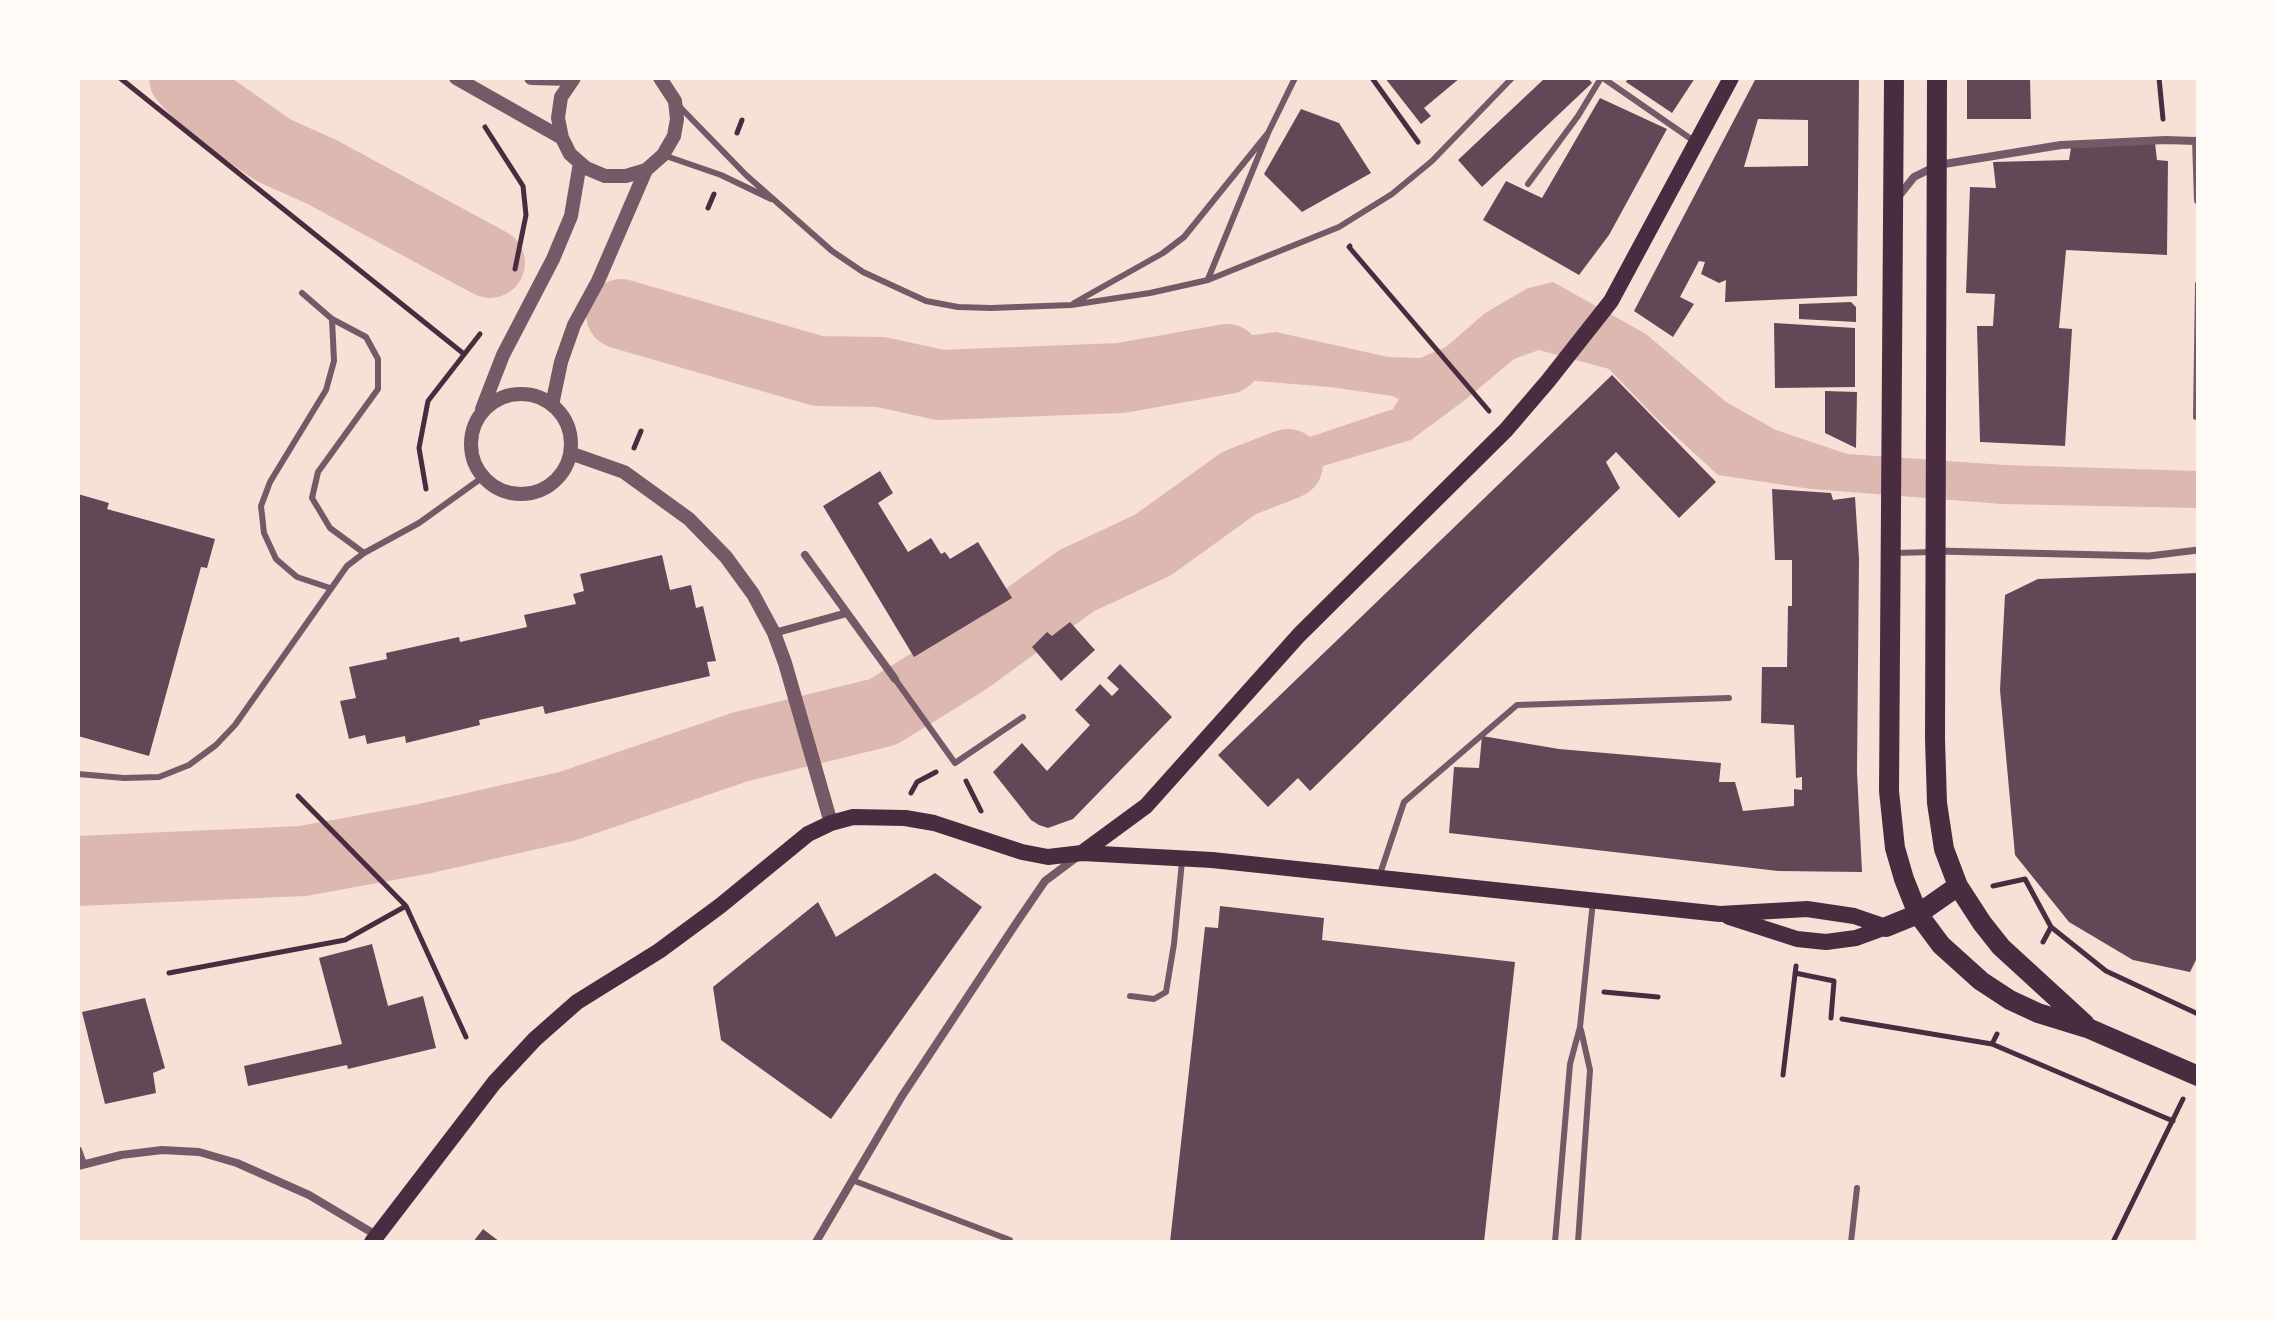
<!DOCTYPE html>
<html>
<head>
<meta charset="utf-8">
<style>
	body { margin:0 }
	#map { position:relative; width:2276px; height:1320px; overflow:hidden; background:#f7e1d7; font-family:Quicksand,sans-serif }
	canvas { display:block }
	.frame { position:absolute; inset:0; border:80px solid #fffaf5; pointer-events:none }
</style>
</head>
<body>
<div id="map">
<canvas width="2276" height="1320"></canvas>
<div class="frame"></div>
</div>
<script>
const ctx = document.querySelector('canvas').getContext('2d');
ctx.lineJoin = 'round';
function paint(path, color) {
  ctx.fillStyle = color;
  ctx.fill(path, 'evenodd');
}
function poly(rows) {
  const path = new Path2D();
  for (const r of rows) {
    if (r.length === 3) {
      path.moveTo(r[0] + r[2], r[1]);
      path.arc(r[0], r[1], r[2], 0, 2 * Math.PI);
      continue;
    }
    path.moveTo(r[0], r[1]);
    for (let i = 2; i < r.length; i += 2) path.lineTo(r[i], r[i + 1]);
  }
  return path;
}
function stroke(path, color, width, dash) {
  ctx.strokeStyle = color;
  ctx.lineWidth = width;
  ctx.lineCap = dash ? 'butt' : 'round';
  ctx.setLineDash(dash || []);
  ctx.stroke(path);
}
paint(poly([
	[1553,282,1646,334,1726,402,1776,430,1847,454,2005,465,2198,471,2198,508,2002,504,1811,489,1718,475,1657,419,1609,369,1539,350,1514,359,1465,400,1411,440,1279,479,1243,495,1217,517,1189,496,1277,448,1393,409,1399,399,1392,396,1330,387,1219,378,1180,388,1139,391,1122,352,1276,332,1388,357,1420,358,1446,347,1485,313,1528,288]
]), '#dcb8b0');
stroke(poly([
	[184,78,209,105,273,150,322,172,490,263],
	[621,314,818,371,881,372,940,385,1121,378,1227,359],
	[78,871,303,861,423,839,568,806,740,747,883,712,967,660,1076,581,1153,545,1239,483,1288,464]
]), '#dcb8b0', 70);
paint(poly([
	[1385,78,1460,78,1424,108,1431,116,1421,124],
	[1545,78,1588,78,1592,83,1482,187,1458,160],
	[1628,78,1695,78,1672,113,1626,82],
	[1756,78,1859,78,1857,296,1725,302,1726,280,1719,283,1701,274,1705,262,1699,261,1680,297,1694,304,1673,337,1634,311],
	[1758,119,1808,120,1808,166,1744,167],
	[1967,78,2030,78,2031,119,1967,119],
	[1600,98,1667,129,1609,235,1579,275,1483,220,1506,181,1542,198],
	[1301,109,1339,123,1371,173,1302,212,1264,174],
	[2155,143,2157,160,2168,161,2167,255,2066,250,2059,328,2072,329,2065,446,1980,442,1977,326,1993,326,1995,294,1966,293,1970,187,1996,188,1993,162,2069,160,2071,148],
	[1851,302,1856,307,1856,322,1799,319,1799,304],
	[1774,323,1855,328,1855,387,1775,388],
	[1612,375,1716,482,1679,518,1616,452,1606,462,1620,488,1310,791,1298,778,1268,807,1218,755],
	[1825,391,1857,392,1856,448,1825,433],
	[880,471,893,493,878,503,908,552,931,538,941,554,945,552,950,559,978,542,1012,598,914,657,823,506],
	[1772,489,1831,493,1833,500,1855,497,1859,559,1857,772,1862,872,1778,871,1449,833,1454,767,1479,768,1482,736,1559,749,1721,763,1719,782,1735,782,1743,811,1794,806,1794,789,1802,790,1802,777,1796,778,1794,725,1761,723,1762,667,1787,667,1788,606,1792,606,1792,560,1775,560],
	[78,494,109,503,107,509,215,539,207,568,201,567,149,756,78,736],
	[662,555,670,590,691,585,696,608,703,606,716,661,707,662,710,676,545,714,543,706,479,720,480,725,406,743,405,736,367,744,365,735,349,739,340,701,356,698,349,667,387,659,386,653,459,637,460,642,527,627,524,615,576,604,573,594,584,591,580,574],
	[2198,573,2198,956,2190,972,2133,960,2069,922,2015,855,2000,690,2005,595,2038,579],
	[1070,622,1095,650,1061,681,1032,647,1047,632,1052,636],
	[1120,664,1172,717,1073,819,1048,828,1039,825,1031,820,993,772,1022,743,1047,771,1090,725,1075,710,1100,684,1112,696,1119,689,1107,678],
	[935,873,982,907,831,1119,721,1040,713,987,818,902,836,937],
	[1220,906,1324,918,1322,940,1515,962,1484,1242,1170,1242,1205,927,1218,928],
	[372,944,388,1006,423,996,436,1048,348,1069,347,1065,248,1086,244,1066,342,1044,319,958],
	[145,998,165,1068,153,1073,156,1093,105,1104,82,1012],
	[483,1229,500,1242,473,1242]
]), '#644757');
stroke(poly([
	[120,78,464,354],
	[1372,78,1418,142],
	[2159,78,2163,119],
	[485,127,523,186,526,215,515,269],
	[737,133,742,120],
	[708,208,714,194],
	[1350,246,1349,247,1489,411],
	[634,448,641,431],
	[426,489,419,448,428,401,480,334],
	[966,781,981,811],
	[911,793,917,782,936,772],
	[298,796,406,906,466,1037],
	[1993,886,2025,879,2051,927,2106,971,2198,1014],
	[2043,942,2051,927],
	[169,973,345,940,406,906],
	[1795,973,1834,981,1831,1018],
	[1604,992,1658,997],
	[1842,1019,1992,1044,2173,1121],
	[1992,1044,1997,1034],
	[1783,1075,1796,966],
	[2113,1242,2183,1099]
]), '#4a2c40', 5);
stroke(poly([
	[1603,78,1694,141],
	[677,104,746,175,832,251,863,272,926,301,958,307,991,308,1071,305,1150,293,1208,280,1339,227,1392,194,1432,161,1512,78],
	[1268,133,1295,78],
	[663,155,721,175,771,199],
	[1528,184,1578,116,1601,78],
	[302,293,332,319,366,337,378,359,378,389,318,472,312,498,330,528,364,553],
	[1074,303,1163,253,1184,237,1268,133,1208,279],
	[2196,417,2198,284],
	[1895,553,1932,552],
	[330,588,297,577,276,559,264,533,261,506,270,482,326,390,334,361,332,319],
	[895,679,955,763,1023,717],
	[78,774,124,778,159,777,189,765,216,745,235,725,347,566,364,553,419,523,483,477],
	[1379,877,1404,802,1517,705,1729,698],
	[1130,996,1154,999,1166,992,1174,944,1182,861],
	[852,1180,1010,1240,1010,1242],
	[1555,1242,1570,1064,1580,1027,1593,901],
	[1578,1242,1590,1070,1581,1030],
	[1851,1242,1857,1188]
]), '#755966', 6);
stroke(poly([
	[1937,551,2149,556,2198,550]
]), '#755966', 7);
stroke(poly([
	[1898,197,1914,177,1938,165,2061,145,2165,140,2196,141,2198,200],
	[805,555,895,679],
	[774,633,847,613],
	[78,1150,83,1164],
	[78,1166,121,1155,162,1150,199,1152,237,1163,309,1195,376,1235],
	[816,1242,902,1096,1017,922,1045,881,1077,857]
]), '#755966', 8);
stroke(poly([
	[456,78,562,138],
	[531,78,572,79],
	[574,78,561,97,558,118,562,138,570,154,586,168,605,176,626,176,646,170,663,155,674,136,677,119,675,101,660,78],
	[521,444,50],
	[552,405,561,362,574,325,598,281,646,170],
	[482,409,503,355,553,259,571,216,580,163],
	[570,453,624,472,689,519,726,557,753,594,774,633,785,663,831,823]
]), '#755966', 14);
stroke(poly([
	[1082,853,1146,806,1299,635,1506,430,1548,381,1611,301,1731,78],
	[1729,917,1797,939,1826,942,1856,938,1886,927],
	[372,1242,494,1083,535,1039,577,1002,659,951,720,906,808,834,831,823,853,817,905,818,934,823,1022,852,1048,857,1082,853,1212,860,1720,914,1807,909,1854,916,1886,927]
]), '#4a2c40', 16);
stroke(poly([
	[1894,78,1889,791,1895,848,1904,879,1918,914,1941,945,1981,981,2010,1000,2038,1013,2090,1029,2198,1076],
	[1937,78,1935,739,1937,803,1944,849,1958,886,1982,923,2001,947,2085,1024],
	[1886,927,1918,914,1958,886]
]), '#4a2c40', 20);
</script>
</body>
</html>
